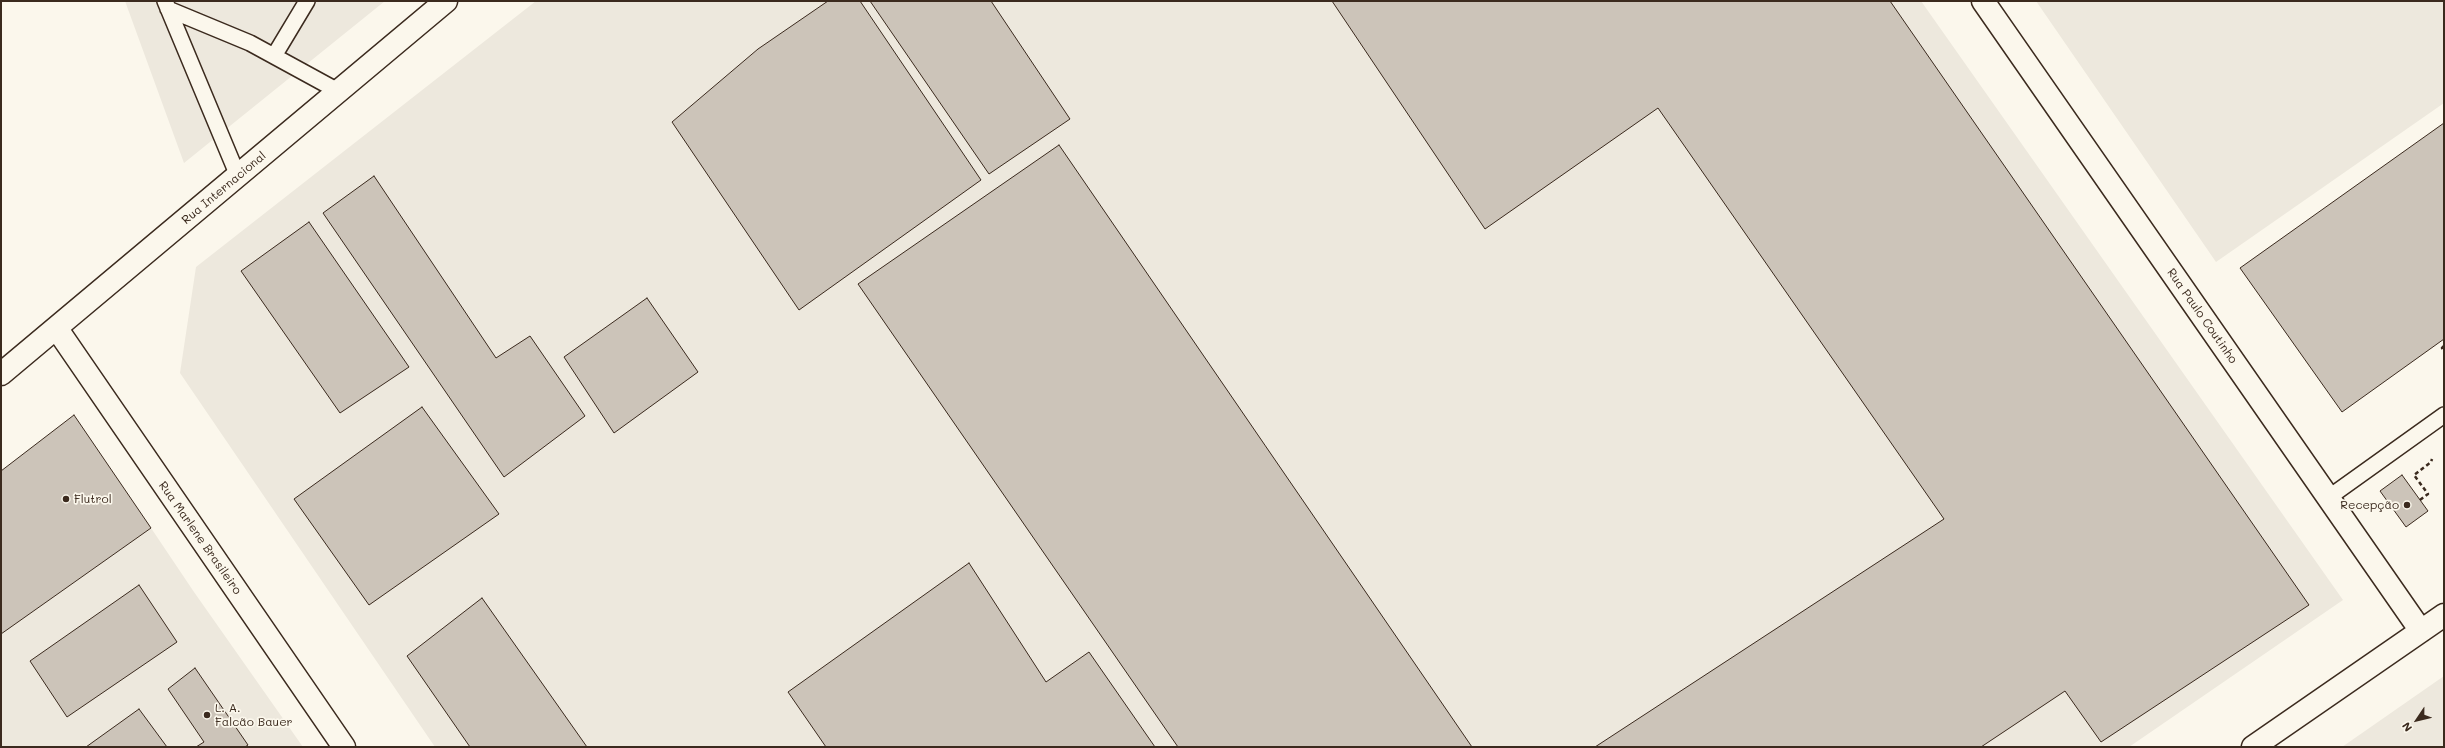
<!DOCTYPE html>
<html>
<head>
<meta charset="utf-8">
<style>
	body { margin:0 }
	#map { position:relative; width:2445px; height:748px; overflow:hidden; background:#fbf7ec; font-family:Mali,sans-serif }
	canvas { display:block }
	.frame { position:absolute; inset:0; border:2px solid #3b2a1e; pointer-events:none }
	.north { position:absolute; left:2397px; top:700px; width:40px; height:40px; -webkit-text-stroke:3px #fbf7ec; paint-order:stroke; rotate:235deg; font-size:11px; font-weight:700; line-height:16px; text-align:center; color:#3b2a1e }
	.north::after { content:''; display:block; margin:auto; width:14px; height:18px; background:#3b2a1e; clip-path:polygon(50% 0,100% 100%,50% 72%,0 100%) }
</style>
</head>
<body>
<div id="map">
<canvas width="2445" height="748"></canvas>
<div class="frame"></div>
<div class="north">N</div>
</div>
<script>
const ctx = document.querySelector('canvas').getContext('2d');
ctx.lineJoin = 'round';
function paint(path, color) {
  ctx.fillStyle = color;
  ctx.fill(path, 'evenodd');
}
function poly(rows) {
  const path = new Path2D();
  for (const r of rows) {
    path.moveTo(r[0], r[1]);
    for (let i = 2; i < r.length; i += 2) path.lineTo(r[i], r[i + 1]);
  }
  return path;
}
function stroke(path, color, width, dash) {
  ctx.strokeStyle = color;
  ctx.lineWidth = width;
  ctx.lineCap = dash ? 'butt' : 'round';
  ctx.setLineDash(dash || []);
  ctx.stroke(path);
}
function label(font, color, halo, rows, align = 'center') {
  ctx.font = font + ' Mali,sans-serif';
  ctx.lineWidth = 3.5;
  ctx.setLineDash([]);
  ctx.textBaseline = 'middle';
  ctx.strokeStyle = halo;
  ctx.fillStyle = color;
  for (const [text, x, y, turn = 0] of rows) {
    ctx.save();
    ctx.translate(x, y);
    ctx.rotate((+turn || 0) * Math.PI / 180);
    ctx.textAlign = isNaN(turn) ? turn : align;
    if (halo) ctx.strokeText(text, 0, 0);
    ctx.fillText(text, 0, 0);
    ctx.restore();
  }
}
paint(poly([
	[125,1,385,1,184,163],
	[536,1,1921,1,2343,600,2129,747,435,747,180,373,196,267],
	[2036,1,2444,1,2444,103,2216,262],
	[151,528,194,592,303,747,1,747,1,634],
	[2444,676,2444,747,2342,747]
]), '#ede8dd');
const building = poly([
	[828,1,860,1,981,180,799,310,672,122,758,49,828,1],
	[870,1,991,1,1070,119,989,174,870,1],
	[1332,1,1890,1,2309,605,2101,742,2065,691,1981,747,1595,747,1944,519,1658,108,1485,229,1332,1],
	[2444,123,2444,339,2342,412,2240,268,2444,123],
	[1059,145,1472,747,1178,747,858,284,1059,145],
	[374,176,496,358,530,336,585,416,504,477,323,213,374,176],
	[309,222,409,367,340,413,241,271,309,222],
	[647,298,698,372,614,433,564,357,647,298],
	[422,407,499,514,369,605,294,499,422,407],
	[74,415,151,528,1,634,1,471,74,415],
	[2402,475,2428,511,2406,527,2380,491,2402,475],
	[969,563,1046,682,1089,652,1155,747,826,747,788,692,969,563],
	[139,585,177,642,67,717,30,661,139,585],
	[482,598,587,747,470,747,407,656,482,598],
	[195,668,248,745,245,747,196,747,204,742,168,689,195,668],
	[139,709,167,747,86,747,139,709]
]);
paint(building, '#ccc4b9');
stroke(building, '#3b2a1e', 1);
const service = poly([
	[165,1,238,176],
	[168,9,250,43,338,91],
	[274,56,307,1],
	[2328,498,2444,415]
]);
const minor = poly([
	[1983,1,2421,631],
	[57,329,344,747],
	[2253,747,2444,615]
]);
const tertiary = poly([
	[1,374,446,1]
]);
stroke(service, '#3b2a1e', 18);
stroke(minor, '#3b2a1e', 25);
stroke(tertiary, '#3b2a1e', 25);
stroke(poly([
	[2444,346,2442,348,2444,351],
	[2420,500,2428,494,2414,475,2431,462,2432,459]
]), '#3b2a1e', 2.5, [4, 3]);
stroke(service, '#fbf7ec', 15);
stroke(minor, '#fbf7ec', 22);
stroke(tertiary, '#fbf7ec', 22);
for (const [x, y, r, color] of [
	[66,499,4,"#3b2a1e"],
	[2407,505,4,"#3b2a1e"],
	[207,715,4,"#3b2a1e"]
]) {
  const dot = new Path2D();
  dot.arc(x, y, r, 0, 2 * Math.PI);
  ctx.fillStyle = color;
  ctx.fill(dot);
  stroke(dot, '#fbf7ec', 1.5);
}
label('12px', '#3b2a1e', '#fbf7ec', [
	["Rua Internacional",224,188,-40],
	["Rua Paulo Coutinho",2202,316,55],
	["Rua Marlene Brasileiro",200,538,55]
]);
label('12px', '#3b2a1e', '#fbf7ec', [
	["Flutrol",74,499],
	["Recepção",2399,505,"right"],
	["L. A.",215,708],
	["Falcão Bauer",215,722]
], 'left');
</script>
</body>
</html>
